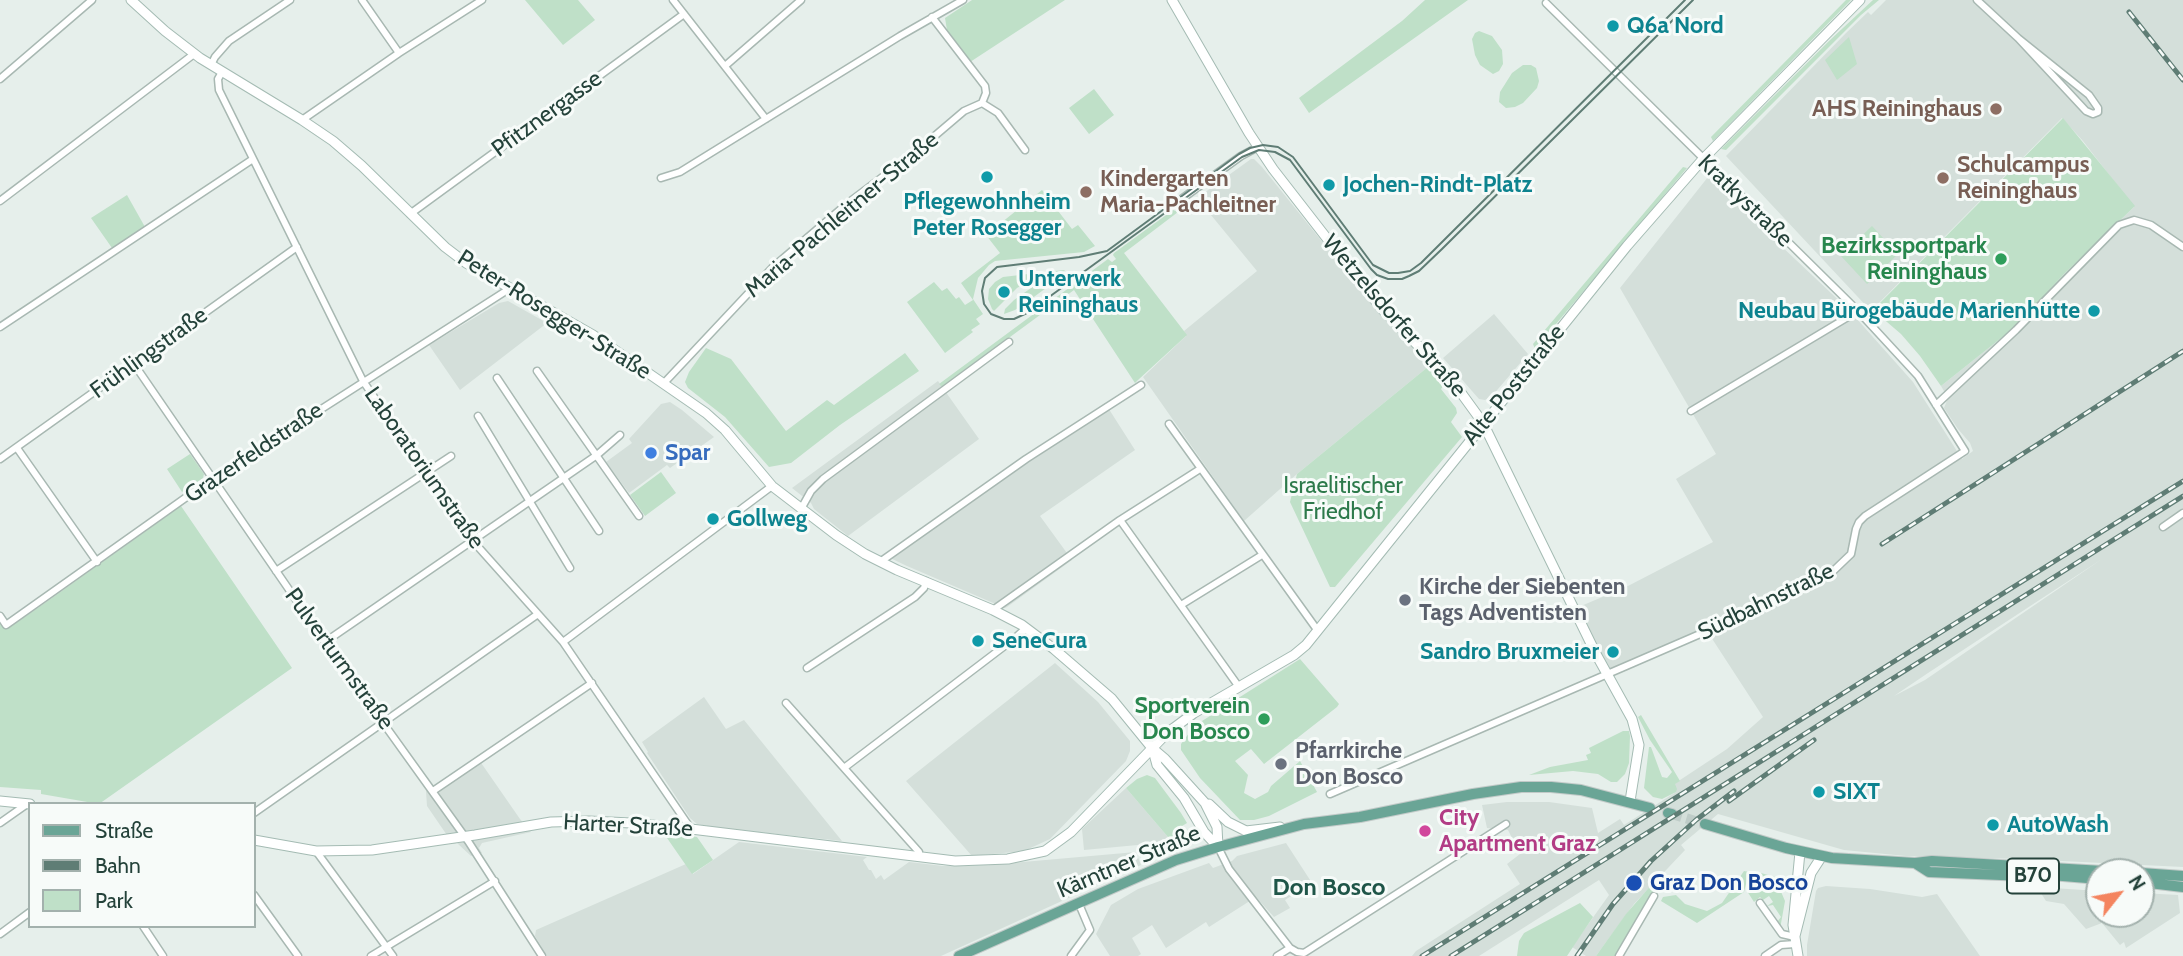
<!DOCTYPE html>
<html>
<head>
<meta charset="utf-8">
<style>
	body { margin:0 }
	#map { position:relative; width:2183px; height:956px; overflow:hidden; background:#e6efeb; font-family:Cabin,sans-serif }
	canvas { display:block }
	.legend { position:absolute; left:28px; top:802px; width:228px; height:126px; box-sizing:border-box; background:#f7fbf9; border:2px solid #a3b1ad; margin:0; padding:9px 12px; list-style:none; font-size:21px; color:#24423a }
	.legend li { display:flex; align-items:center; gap:14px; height:35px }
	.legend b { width:35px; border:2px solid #a3b1ad }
	.north { position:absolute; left:2085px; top:858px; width:70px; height:70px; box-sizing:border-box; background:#f7fbf9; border:2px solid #a3b1ad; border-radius:50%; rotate:59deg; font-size:19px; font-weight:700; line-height:28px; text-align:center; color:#24423a }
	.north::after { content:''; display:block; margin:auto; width:24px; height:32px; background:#f4845f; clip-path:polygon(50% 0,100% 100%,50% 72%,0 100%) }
</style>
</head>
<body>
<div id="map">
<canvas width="2183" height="956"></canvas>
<ul class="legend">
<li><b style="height:9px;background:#6aa596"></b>Straße</li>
<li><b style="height:9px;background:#5f7d75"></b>Bahn</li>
<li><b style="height:19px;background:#bfe0c8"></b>Park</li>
</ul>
<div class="north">N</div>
</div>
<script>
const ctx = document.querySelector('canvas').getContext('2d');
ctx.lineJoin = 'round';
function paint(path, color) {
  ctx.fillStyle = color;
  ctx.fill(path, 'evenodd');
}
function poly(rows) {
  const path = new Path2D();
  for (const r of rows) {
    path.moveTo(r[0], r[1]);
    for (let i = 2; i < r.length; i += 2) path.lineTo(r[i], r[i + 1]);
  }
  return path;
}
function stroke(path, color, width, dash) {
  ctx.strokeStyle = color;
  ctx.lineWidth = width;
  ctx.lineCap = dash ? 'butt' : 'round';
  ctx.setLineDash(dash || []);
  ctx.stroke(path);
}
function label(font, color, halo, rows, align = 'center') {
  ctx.font = font + ' Cabin,sans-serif';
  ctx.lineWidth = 6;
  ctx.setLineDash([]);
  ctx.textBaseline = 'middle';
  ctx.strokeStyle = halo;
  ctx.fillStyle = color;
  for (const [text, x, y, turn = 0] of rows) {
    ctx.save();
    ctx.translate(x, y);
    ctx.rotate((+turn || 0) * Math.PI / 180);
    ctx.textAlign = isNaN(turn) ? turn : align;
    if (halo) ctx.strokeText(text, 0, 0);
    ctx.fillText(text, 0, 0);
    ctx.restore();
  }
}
paint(poly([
	[1886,0,2183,0,2183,867,2022,859,1906,856,1844,850,1718,814,1681,845,1685,850,1634,904,1596,956,1586,956,1572,947,1609,895,1599,880,1479,956,1412,956,1416,951,1520,884,1507,864,1520,854,1508,830,1487,828,1482,805,1507,802,1549,802,1592,808,1598,833,1620,819,1624,825,1676,792,1674,784,1727,749,1763,717,1709,634,1606,678,1581,606,1626,587,1713,542,1676,479,1716,454,1620,288,1708,177,1848,309,1913,382,1962,459,1973,451,1970,443,1958,429,1944,408,1948,398,1941,386,2015,327,2064,274,2134,207,2083,141,2062,118,1871,311,1726,156,1846,33,1868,12,1871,15],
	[2102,559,1925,680,1894,696,1928,673],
	[1251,159,1254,159,1262,167,1378,311,1426,360,1429,366,1297,474,1244,521,1143,377,1186,336,1184,331,1257,271,1197,198],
	[508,301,547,323,460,390,429,345,499,303],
	[1494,314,1528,354,1492,396,1485,400,1479,399,1443,358],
	[938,381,979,439,848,536,814,509,811,503,792,488],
	[670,402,682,410,714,437,670,468,667,465,629,493,606,462,632,443,629,439,661,404],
	[1105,403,1135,450,1040,516,1072,560,1007,607,1005,608,907,566,884,555],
	[1055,663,1098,702,1130,741,1130,751,1126,761,1050,839,1024,851,972,856,906,781],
	[704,697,726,729,744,720,842,841,712,827,697,824,690,818,647,753,648,752,642,742],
	[477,757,520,819,531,832,482,843,479,848,482,853,471,856,457,843,453,844,427,806,426,791],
	[1126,788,1168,837,1171,846,1165,848,1159,843,1084,850,1082,829],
	[739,842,867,857,863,860,869,870,871,870,876,879,881,875,884,880,909,862,943,866,989,865,1136,852,1141,865,941,956,547,956,535,936,536,930,686,864,693,874],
	[1286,843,1312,883,1285,900,1290,908,1274,917,1256,897,1209,927,1206,922,1166,948,1152,925,1132,938,1141,954,1138,956,1110,956,1096,934,1111,905,1138,889,1209,863,1213,868,1232,861,1237,856],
	[1826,886,1870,889,1922,897,1937,894,1980,956,1807,956,1807,945,1816,891,1818,888],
	[2037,887,2099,891,2099,914,2141,914,2141,893,2178,895,2180,913,2126,948,2124,942,2120,945,2102,923,2086,929,2064,904,2046,901]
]), '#d4dfda');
paint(poly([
	[525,0,578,0,595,20,563,45],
	[972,0,1065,0,967,64,947,30,945,18],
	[1425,0,1468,0,1309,113,1299,98,1402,21],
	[1846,0,1851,0,1713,141,1711,137],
	[1873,0,1879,0,1861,15,1726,150,1721,149,1829,41],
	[1479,31,1492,36,1502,50,1503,64,1499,71,1493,74,1480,65,1475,55,1472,39,1475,33],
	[1849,37,1857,64,1837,80,1825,60],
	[1523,65,1531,65,1536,68,1539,81,1537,88,1523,103,1515,107,1506,108,1499,102,1500,92,1512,73],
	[1094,89,1114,115,1089,134,1069,108],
	[2063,118,2135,206,2064,274,2015,327,1941,386,1920,356,1901,334,1873,310],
	[1683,167,1687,168,1535,349,1533,344],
	[1042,190,1072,229,1078,225,1095,246,1084,252,995,261,989,265,978,278,973,299,983,314,976,319,980,324,971,330,973,332,945,353,907,302,934,282,942,291,947,288,956,299,959,297,965,305,973,300,961,283,1000,253,986,235],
	[127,195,145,227,112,248,91,218],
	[1173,210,1178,212,1124,253,1187,335,1138,380,1135,383,1074,290,942,387,939,384,989,347,1108,259,1112,262,1116,259,1113,255,1114,253],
	[1872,226,1898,254,1867,284,1841,256],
	[1065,270,1053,283,1031,299,1015,310,1004,314,1005,309,1014,300,1055,271],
	[1045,272,1017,288,994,311,992,309,988,299,989,289,995,282,1003,277],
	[706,348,731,359,786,431,827,400,834,405,905,353,919,371,840,425,791,463,769,467,725,417,688,388,685,382,689,372],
	[1429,366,1445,384,1441,389,1456,408,1457,413,1451,422,1462,437,1335,587,1330,587,1290,502,1297,474],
	[190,454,204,474,203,478,182,492,167,469],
	[661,472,676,493,645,516,630,495],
	[181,506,292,668,99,804,41,794,41,790,0,787,0,623,4,628,7,629,42,605],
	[1300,659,1339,704,1337,707,1264,764,1251,749,1235,761,1248,775,1244,793,1255,799,1268,792,1271,786,1300,761,1317,792,1269,816,1254,820,1240,820,1200,778,1181,750,1181,744,1192,729,1202,721],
	[1641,715,1680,781,1675,784,1677,789,1676,792,1662,799,1653,797,1644,788,1649,747,1651,747,1662,777,1667,778,1672,772,1650,740,1638,717],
	[1623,731,1629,731,1630,736,1629,763,1625,774,1617,782,1611,782,1598,774,1573,771,1529,775,1550,767,1588,760,1586,755,1591,753,1589,748],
	[1147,775,1155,778,1181,813,1187,823,1182,826,1185,831,1189,829,1191,835,1186,841,1171,846,1168,837,1126,788,1137,779],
	[669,833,697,837,713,860,692,874,667,838],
	[1744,871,1749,872,1744,892,1697,923,1661,901,1663,897,1676,895,1685,904,1707,911,1722,903],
	[1754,871,1775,877,1775,879,1779,880,1779,887,1785,901,1780,929,1777,922,1781,917,1773,905,1767,906,1773,902,1769,896,1763,900,1760,897,1754,902,1747,891],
	[1660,875,1663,878,1615,956,1596,956,1626,914],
	[1580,903,1593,917,1567,956,1517,956,1519,941,1524,933]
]), '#bfe0c8');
stroke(poly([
	[1672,814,1705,824]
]), '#bfccc8', 10, [10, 5]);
const street = poly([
	[362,0,399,53],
	[673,0,766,119],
	[1977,0,2018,38,2086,111,2093,114,2098,112,2098,108,2089,95,2018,38],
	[932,17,985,86,986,93,982,103],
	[211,65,215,57,229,41,290,0],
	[725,66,801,0],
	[222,72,218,79,219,90,363,381,472,540,563,642,691,829],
	[0,79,92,0],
	[982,103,998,113,1025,150],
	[302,120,399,53,482,0],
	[661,178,680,172,900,36,963,0],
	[0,201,194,54],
	[1176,203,1241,156,1258,147],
	[410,214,684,14],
	[0,327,253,159],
	[134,364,325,642,468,841,542,956],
	[537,371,639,516],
	[497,378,599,531],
	[664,383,772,268,848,203,917,151,964,111,982,103],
	[1936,405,2016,330,2119,225,2134,220,2151,225,2183,247],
	[1691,411,1858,311],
	[478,416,570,568],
	[1169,424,1318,631],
	[17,448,97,562],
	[0,459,297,247],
	[801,509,811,491,823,479,1009,342],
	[1120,520,1239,687],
	[2163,527,2183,513],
	[880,562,1026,459,1141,385],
	[276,571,451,456],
	[1181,605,1262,555],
	[993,610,1120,520,1200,469],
	[0,616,6,625,212,479,509,289],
	[325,642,597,455,620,435],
	[563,642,772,486],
	[807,668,915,597,924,588,926,581],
	[786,703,919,852,919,857],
	[844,768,1015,638,1026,628],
	[433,791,592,683],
	[1330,794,1707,631,1828,576,1851,554,1856,529,1859,522,1865,516,1965,451,1918,376,1858,311,1546,3],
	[254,813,538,614],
	[0,823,27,804],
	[1218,847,1229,869,1290,948,1297,952,1304,953,1506,824],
	[316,851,393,956],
	[254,895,298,956],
	[1760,903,1782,934,1795,937],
	[143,926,163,956],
	[0,934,30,912],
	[371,956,495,881],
	[1071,956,1090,930,1079,904],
	[1277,956,1290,948],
	[1619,956,1654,896],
	[1765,956,1781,945,1795,944]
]);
const secondary = poly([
	[131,0,165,31,200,58,302,120,333,141,362,166,445,247,466,263,593,335,706,413,725,430,772,486,836,535,865,554,897,570,993,610,1022,625,1054,649,1112,699,1152,748,1165,759,1205,803,1217,827,1218,847],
	[1172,0,1249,133,1273,169,1381,308,1451,379,1483,423,1596,654,1632,719,1639,745,1630,801],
	[1153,750,1157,765,1184,798,1204,832,1218,847],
	[0,801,30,804],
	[1209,804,1228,822,1246,831,1280,827],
	[254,840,316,851,372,850,475,835,551,822,589,821,631,823,691,829,955,861,1008,859,1045,851,1071,832,1167,733,1194,713,1294,655,1306,645,1627,246,1703,159,1860,0],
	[1795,936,1811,873,1822,856],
	[1798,956,1793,925,1800,852]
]);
const primary = poly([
	[1668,813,1672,814],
	[1705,824,1786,848,1832,858,1915,863,1932,861,2120,872],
	[1915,863,1929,872,2025,876,2051,875,2099,879],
	[2141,873,2183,876],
	[2141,882,2183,887],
	[959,956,1176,860,1218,847,1304,824,1360,817,1473,794,1521,787,1551,787,1581,790,1650,808]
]);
stroke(street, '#a8b8b2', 9);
stroke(secondary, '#a4bbb3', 11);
stroke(primary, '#c2cac8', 12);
stroke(street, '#fff', 6);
stroke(secondary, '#fff', 9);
stroke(primary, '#6aa596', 10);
stroke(poly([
	[1685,0,1421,263,1410,271,1398,273,1389,273,1373,265,1293,157,1278,147,1263,145,1250,148,1239,154,1107,251,1079,257,997,267,985,278,982,291,984,304,991,314,1004,319,1014,319,1027,313,1242,157,1259,150,1275,152,1290,160,1371,269,1377,275,1388,279,1402,279,1409,276,1419,271,1442,249,1693,0]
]), '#5f7d75', 2);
const rail = poly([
	[2129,12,2183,80],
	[1882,544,2183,351],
	[1729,801,1814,740],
	[1422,956,2183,481],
	[1451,956,2183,496],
	[1577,956,1613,904,1651,861,1696,820,1734,791]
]);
stroke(rail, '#5f7d75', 5);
stroke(rail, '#f7fbf9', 2.5, [8]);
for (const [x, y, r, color] of [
	[1613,26,7,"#0f9aa8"],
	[1996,109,7,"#8d6e63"],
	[987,177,7,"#0f9aa8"],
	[1943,178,7,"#8d6e63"],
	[1329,185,7,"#0f9aa8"],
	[1086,192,7,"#8d6e63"],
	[2001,259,7,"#2e9e5b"],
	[1004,292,7,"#0f9aa8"],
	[2094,311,7,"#0f9aa8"],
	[651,453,7,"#3f7fe0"],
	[713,519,7,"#0f9aa8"],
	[1405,600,7,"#6b7280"],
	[978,641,7,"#0f9aa8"],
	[1613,652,7,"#0f9aa8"],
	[1264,719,7,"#2e9e5b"],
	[1281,764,7,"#6b7280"],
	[1819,792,7,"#0f9aa8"],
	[1993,825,7,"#0f9aa8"],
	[1425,831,7,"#d1479c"],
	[1634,883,9,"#1a4fb4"]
]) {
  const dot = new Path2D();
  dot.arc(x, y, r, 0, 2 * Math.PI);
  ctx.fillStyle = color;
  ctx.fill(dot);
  stroke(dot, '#f7fbf9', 2.5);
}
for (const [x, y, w] of [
	[2033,876,52]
]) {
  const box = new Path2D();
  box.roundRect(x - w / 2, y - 17.5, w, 35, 5);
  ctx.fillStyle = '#f7fbf9';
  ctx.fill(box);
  stroke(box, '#24423a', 2);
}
label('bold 21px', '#24423a', null, [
	["B70",2033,876]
]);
label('bold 23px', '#0d838f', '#f7fbf9', [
	["Q6a Nord",1627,26],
	["Jochen-Rindt-Platz",1343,185],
	["Pflegewohnheim",987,202,"center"],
	["Peter Rosegger",987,228,"center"],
	["Unterwerk",1018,279],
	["Reininghaus",1018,305],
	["Neubau Bürogebäude Marienhütte",2080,311,"right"],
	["Gollweg",727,519],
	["SeneCura",992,641],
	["Sandro Bruxmeier",1599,652,"right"],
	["SIXT",1833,792],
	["AutoWash",2007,825]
], 'left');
label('bold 23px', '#785e54', '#f7fbf9', [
	["AHS Reininghaus",1982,109,"right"],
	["Schulcampus",1957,165],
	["Reininghaus",1957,191],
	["Kindergarten",1100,179],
	["Maria-Pachleitner",1100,205]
], 'left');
label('23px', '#24423a', '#f7fbf9', [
	["Pfitznergasse",547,114,-36],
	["Kratkystraße",1745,201,44],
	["Maria-Pachleitner-Straße",842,215,-40],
	["Peter-Rosegger-Straße",554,315,32],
	["Wetzelsdorfer Straße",1394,316,49],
	["Frühlingstraße",149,353,-36],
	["Alte Poststraße",1514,385,-51],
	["Grazerfeldstraße",254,453,-34],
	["Laboratoriumstraße",424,468,55],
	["Südbahnstraße",1766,602,-26],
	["Pulverturmstraße",339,659,54],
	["Harter Straße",628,826,3],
	["Kärntner Straße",1129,862,-23]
]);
label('bold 23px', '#27864d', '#f7fbf9', [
	["Bezirkssportpark",1987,246],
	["Reininghaus",1987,272],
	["Sportverein",1250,706],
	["Don Bosco",1250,732]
], 'right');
label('bold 23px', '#366cbe', '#f7fbf9', [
	["Spar",665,453]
], 'left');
label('23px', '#2d7a4b', '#f7fbf9', [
	["Israelitischer",1343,486],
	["Friedhof",1343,512]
]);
label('bold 23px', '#5b616d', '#f7fbf9', [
	["Kirche der Siebenten",1419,587],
	["Tags Adventisten",1419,613],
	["Pfarrkirche",1295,751],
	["Don Bosco",1295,777]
], 'left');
label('bold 23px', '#b23c85', '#f7fbf9', [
	["City",1439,818],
	["Apartment Graz",1439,844]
], 'left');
label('bold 23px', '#164399', '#f7fbf9', [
	["Graz Don Bosco",1650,883]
], 'left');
label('bold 24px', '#1f5548', '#f7fbf9', [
	["Don Bosco",1329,888]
]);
</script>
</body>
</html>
